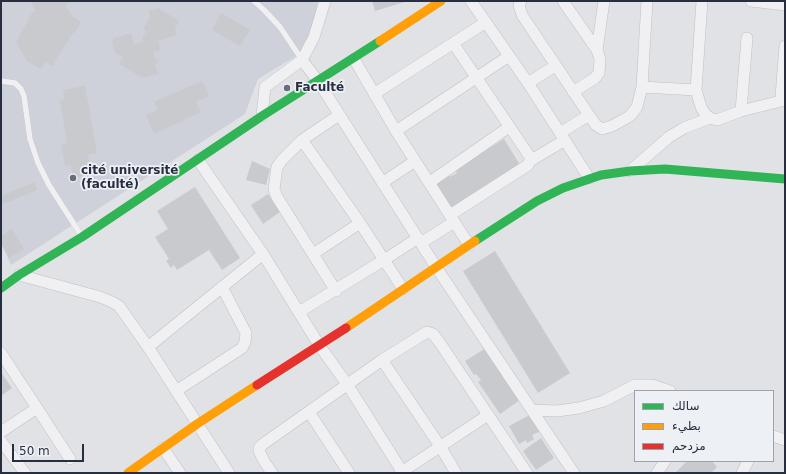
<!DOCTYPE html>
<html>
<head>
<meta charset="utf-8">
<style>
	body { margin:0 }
	#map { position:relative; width:786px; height:474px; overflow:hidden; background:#e0e2e6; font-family:"DejaVu Sans",Vazirmatn,sans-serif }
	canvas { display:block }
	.frame { position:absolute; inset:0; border:2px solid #272e3f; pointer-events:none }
	.legend { position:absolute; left:634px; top:390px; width:140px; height:72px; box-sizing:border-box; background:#edf0f5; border:1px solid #9ea2ac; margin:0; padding:5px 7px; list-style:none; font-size:12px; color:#272e3f }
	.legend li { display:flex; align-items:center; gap:8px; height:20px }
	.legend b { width:20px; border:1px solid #9ea2ac }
	.scale { position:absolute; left:12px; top:444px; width:72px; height:18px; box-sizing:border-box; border:2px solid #272e3f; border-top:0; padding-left:5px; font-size:12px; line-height:14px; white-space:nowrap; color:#272e3f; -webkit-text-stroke:3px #edf0f5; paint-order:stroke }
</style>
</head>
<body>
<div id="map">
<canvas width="786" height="474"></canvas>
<div class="frame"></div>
<ul class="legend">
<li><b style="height:5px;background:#30b455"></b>سالك</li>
<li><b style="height:5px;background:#ff9f0a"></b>بطيء</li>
<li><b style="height:5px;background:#e5322d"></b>مزدحم</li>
</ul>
<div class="scale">50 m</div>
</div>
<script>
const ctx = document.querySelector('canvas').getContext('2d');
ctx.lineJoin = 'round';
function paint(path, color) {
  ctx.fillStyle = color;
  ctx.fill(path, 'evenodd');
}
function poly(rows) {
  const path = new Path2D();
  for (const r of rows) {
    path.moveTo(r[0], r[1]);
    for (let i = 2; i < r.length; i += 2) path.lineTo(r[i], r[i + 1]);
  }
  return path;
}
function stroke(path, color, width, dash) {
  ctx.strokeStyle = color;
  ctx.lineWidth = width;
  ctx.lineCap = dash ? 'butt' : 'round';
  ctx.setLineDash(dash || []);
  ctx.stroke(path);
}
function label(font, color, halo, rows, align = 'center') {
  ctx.font = font + ' "DejaVu Sans",sans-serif';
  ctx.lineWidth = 3.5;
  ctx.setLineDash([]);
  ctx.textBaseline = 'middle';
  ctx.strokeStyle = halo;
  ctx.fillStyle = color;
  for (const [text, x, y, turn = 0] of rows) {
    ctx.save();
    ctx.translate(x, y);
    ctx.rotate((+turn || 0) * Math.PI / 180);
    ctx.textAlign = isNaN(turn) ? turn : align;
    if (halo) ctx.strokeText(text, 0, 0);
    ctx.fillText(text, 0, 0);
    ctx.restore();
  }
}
paint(poly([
	[1,1,318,1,308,49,258,79,245,114,11,265,1,242]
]), '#ced1d9');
paint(poly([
	[30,1,72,1,65,5,73,17,81,22,75,32,72,34,52,66,45,62,41,69,27,61,16,42,32,13,36,11],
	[372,1,408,1,375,11],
	[158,8,179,21,175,29,177,35,158,41,161,50,153,52,155,60,159,59,155,65,158,74,143,78,119,64,123,57,115,53,112,42,114,38,131,33,134,44,143,41,142,38,146,32,144,27,150,17,149,11],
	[221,13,250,30,240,46,212,30],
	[202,81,209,96,196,102,201,112,154,134,146,115,158,110,154,102],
	[85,86,97,153,88,155,91,175,73,178,71,165,65,166,61,145,67,144,60,100,65,99,63,90],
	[504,139,520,165,451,209,434,182,448,173,450,177,457,173,455,170],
	[252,161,270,169,266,185,246,180],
	[34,182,37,190,1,205,1,196],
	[195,187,240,258,222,270,209,250,177,270,174,265,171,268,166,261,169,259,155,237,168,229,157,211],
	[268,194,280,212,263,224,251,205],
	[12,229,24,249,9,258,1,244,1,236],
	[495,251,570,373,538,393,463,271],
	[486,348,520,400,500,414,478,382,481,380,476,374,474,375,465,361],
	[1,372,12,388,1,396],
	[530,415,539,432,532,435,534,439,527,443,526,440,519,444,509,426],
	[541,438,554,458,536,470,523,451],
	[687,461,712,461,717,467,711,473,675,473]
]), '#c8cace');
const lane = poly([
	[254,1,264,10,280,27,302,60],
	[1,81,15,83,21,89,24,96,30,139,38,163,49,185,81,235]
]);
const street = poly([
	[471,1,528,83,589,178],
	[521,1,519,5,522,15,589,115,596,125,602,129,612,126,630,116,637,107,642,87,647,1],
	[563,1,597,50,604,1],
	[751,1,785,5],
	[354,59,396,131,469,245],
	[302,60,318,81,436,267,574,473],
	[528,83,555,66],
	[642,87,696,90,702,1],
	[696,90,701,107,705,114,710,118,717,120,741,111,785,100],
	[573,92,595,78,599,73,600,59,597,50],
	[374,94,486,22],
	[784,100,781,97,785,46],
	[741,111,747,38],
	[262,116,265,87,302,60,314,37,325,1],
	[396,131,509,56],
	[560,133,589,115],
	[302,140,339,115],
	[198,160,263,254,319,345,347,384,403,473],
	[530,161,565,140],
	[630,171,669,137,684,128,710,118],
	[430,182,509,127],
	[382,183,415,161],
	[450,215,528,165,530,161,530,157,453,43],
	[421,243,454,222],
	[313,254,360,223],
	[19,275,100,297,110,301,119,306,148,347,229,473],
	[336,291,277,197,274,189,277,167,282,160,302,140,360,223,403,289],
	[299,312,384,260,418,238],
	[148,347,263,254],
	[1,353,37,408],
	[382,360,440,446,456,473],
	[176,391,242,348,245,342,246,333,222,287],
	[532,410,557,411,579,408,604,401,635,385,652,385,670,391],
	[309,412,349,473],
	[1,432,37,408,70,459],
	[773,436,785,440],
	[1,441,25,473],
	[163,448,180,473],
	[272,473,264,461,259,451,259,448,263,444,382,360,427,332,433,334,440,343,527,473],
	[400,473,488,415],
	[657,473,665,461],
	[742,473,748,461]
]);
stroke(lane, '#bec0c4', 6);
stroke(street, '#bec0c4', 12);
stroke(lane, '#f0f0f2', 5.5);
stroke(street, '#f0f0f2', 11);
stroke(poly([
	[475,241,537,201,563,188,601,175,630,171,665,169,785,179],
	[1,288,19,275,82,237,262,116,380,41]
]), '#30b455', 9);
stroke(poly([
	[380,41,441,1],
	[346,328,475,241],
	[128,473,197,424,257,385]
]), '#ff9f0a', 9);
stroke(poly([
	[257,385,346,328]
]), '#e5322d', 9);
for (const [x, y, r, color] of [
	[287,88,4,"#686d79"],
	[73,178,4,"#686d79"]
]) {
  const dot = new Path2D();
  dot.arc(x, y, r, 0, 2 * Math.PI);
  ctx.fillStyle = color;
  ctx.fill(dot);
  stroke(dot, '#edf0f5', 1.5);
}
label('bold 12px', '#272e3f', '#edf0f5', [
	["Faculté",295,88],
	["cité université",81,171],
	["(faculté)",81,185]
], 'left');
</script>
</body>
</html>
